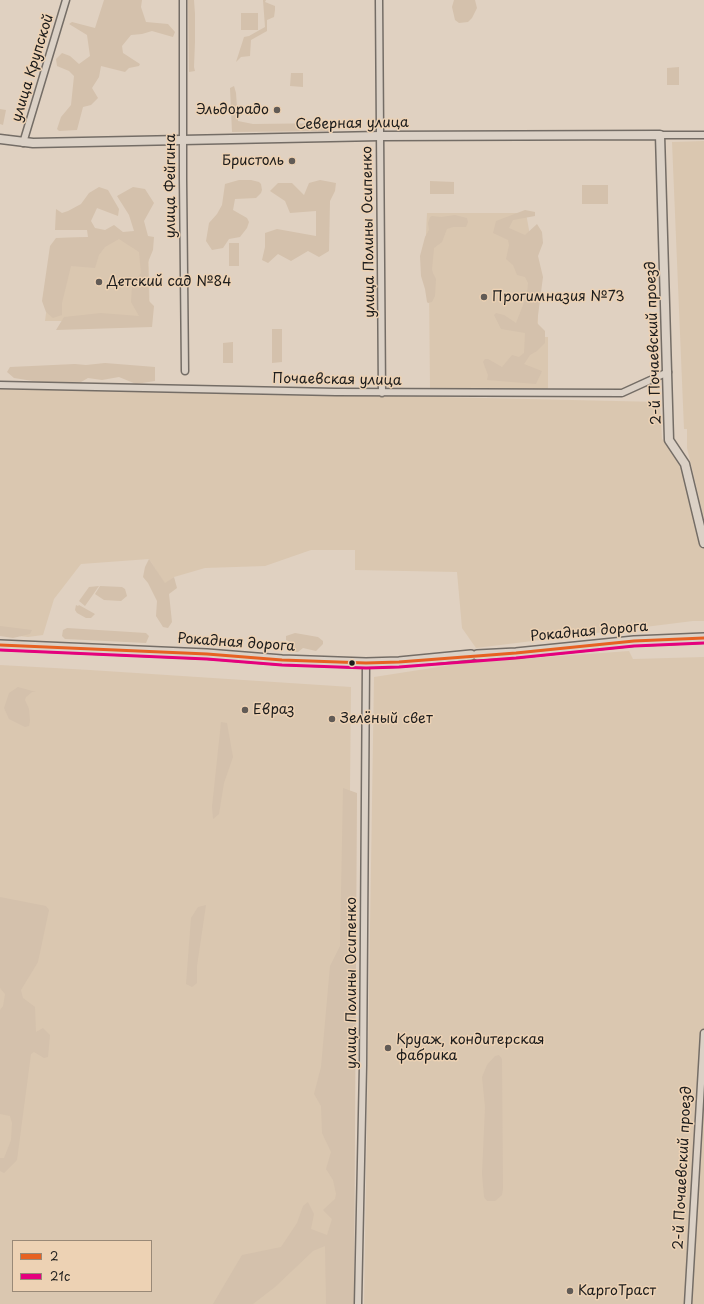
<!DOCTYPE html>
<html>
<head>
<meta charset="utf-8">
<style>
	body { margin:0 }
	#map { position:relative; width:704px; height:1304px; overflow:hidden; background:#e0d1c1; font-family:"Playpen Sans",sans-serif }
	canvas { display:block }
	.legend { position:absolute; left:12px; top:1240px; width:140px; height:52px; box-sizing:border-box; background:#edd2b4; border:1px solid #998977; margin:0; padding:5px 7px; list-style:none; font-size:12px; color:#1c1c1c }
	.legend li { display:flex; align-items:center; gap:8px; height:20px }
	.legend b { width:20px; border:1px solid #998977 }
</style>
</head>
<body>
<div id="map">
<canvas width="704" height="1304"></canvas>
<ul class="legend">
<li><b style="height:5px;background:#e76122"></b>2</li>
<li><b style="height:5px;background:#e5007d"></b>21с</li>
</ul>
</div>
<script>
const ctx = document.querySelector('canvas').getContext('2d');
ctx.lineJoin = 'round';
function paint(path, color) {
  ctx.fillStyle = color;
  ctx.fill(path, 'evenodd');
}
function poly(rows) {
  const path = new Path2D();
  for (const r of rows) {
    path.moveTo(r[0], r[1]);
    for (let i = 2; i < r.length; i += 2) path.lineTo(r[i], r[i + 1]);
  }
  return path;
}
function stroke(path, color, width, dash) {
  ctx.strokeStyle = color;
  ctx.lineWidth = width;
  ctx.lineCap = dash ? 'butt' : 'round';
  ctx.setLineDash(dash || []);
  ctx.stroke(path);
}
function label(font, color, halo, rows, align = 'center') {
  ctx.font = font + ' "Playpen Sans",sans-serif';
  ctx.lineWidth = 3;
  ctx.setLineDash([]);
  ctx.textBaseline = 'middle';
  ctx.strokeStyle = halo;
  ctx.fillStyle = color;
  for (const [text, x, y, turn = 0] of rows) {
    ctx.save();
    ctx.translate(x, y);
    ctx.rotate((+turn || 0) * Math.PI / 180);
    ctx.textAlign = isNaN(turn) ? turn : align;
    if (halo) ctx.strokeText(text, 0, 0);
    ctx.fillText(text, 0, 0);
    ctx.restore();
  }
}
paint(poly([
	[704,141,704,519,687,448,687,429,684,429,672,142],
	[427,213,526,213,538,281,538,337,548,337,548,389,430,388,429,287,424,275],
	[148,236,150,321,45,321,56,238],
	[0,387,660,402,662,439,674,449,686,476,699,544,704,543,704,621,693,621,476,648,462,628,457,572,355,570,355,550,311,550,265,566,205,568,174,577,165,584,149,559,81,564,54,599,43,635,28,637,0,634],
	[629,651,633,659,704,657,704,1304,364,1304,374,677,464,663],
	[0,665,90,670,351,687,345,1304,0,1304],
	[13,1241,151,1241,151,1291,13,1291]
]), '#dac7b0');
paint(poly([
	[104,0,142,0,141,7,146,22,168,24,175,32,173,37,152,31,142,34,131,35,122,46,123,53,140,64,139,66,129,68,125,72,101,66,99,77,92,88,98,98,91,105,83,107,77,130,59,131,57,129,61,117,71,105,74,76,69,71,57,66,56,59,62,53,70,56,79,64,90,56,87,35,69,24,72,22,95,28],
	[188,0,194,0,195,14,195,42,194,67,195,71,189,72],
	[263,0,266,0,265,2,275,6,275,10,274,17,267,20,267,31,251,40,250,56,241,57,236,62,244,37,249,36,265,27],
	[454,0,475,0,477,8,472,18,468,22,459,23,455,20,452,7],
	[241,13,258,13,258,30,241,30],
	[679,67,679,85,667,85,667,68],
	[291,73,303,73,303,87,290,86],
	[234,86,236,93,238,121,253,124,334,123,329,131,232,132,230,88],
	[0,109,6,110,3,125,0,124],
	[239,180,251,180,259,182,261,184,262,190,261,193,256,198,235,199,233,210,247,218,249,222,247,228,240,237,229,239,223,248,212,250,206,241,209,223,217,214,222,205,225,184],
	[320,180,336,183,335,191,330,201,329,251,319,257,308,251,291,261,278,254,268,263,262,260,265,247,265,233,277,229,316,236,316,211,290,213,285,201,270,191,278,183,292,183,304,195,309,183],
	[430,181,454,182,454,194,430,194],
	[582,185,608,185,608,204,582,204],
	[99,187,108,190,119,209,118,216,97,208,91,221,95,228,105,230,114,225,123,232,134,231,129,215,117,196,133,187,145,189,154,203,144,221,148,236,154,237,153,250,148,262,149,301,154,306,152,327,56,330,64,317,101,313,139,316,131,302,132,284,141,273,139,252,119,239,105,247,99,255,95,268,71,266,62,303,62,315,53,318,46,312,42,301,50,246,56,238,88,237,87,230,55,230,56,209,62,213,68,211,81,204,89,193],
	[525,210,535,212,535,216,513,220,509,228,525,235,537,224,542,232,543,243,538,256,543,277,537,323,545,331,545,343,537,351,530,355,524,364,542,371,536,384,487,380,488,375,483,362,485,359,488,359,502,367,512,355,519,357,524,353,525,333,501,329,494,315,496,313,504,315,516,323,527,295,528,283,525,277,517,275,513,265,506,259,509,245,508,240,493,233,496,221],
	[455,215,467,218,468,222,466,227,453,227,447,229,442,242,434,248,432,269,433,273,436,279,435,296,432,302,428,303,427,302,425,289,421,276,420,256,425,237,429,230,428,223,430,217,432,216,441,217],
	[229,243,239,243,239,266,229,266],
	[272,329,282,329,282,362,272,363],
	[233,342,233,363,223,363,223,343],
	[105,363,155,367,155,381,136,384,119,377,102,380,88,378,81,382,70,383,39,382,14,378,7,372,10,367,75,364,86,365],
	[149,559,165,583,174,577,177,588,169,594,172,622,168,628,163,627,156,616,157,601,148,583,143,577,145,567],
	[99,586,85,606,79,601,89,587],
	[100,586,122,587,125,589,127,596,121,601,104,600,95,594],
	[76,605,78,606,79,605,95,614,91,618,86,618,77,613,75,610],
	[0,626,32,630,30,634,13,638,0,636],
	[67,628,146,633,149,636,146,643,65,639,62,636,63,630],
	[295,633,318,637,323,641,323,644,316,651,303,648,298,652,293,652,291,650,290,642,286,640,286,636],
	[18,687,36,692,32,692,26,697,25,700,29,709,30,721,29,726,25,727,9,719,4,708,9,693],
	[221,722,227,723,233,757,224,783,219,814,213,819,212,807],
	[343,788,357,793,354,1304,326,1304,325,1246,313,1251,275,1287,253,1304,213,1304,242,1255,281,1247,297,1223,303,1206,308,1202,314,1214,311,1229,327,1235,332,1219,323,1210,335,1199,336,1194,333,1180,326,1169,331,1152,322,1133,321,1106,314,1094,321,1067,330,966,340,946],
	[0,897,46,906,49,910,38,962,21,990,23,998,35,1007,36,1032,43,1028,50,1035,48,1057,44,1058,34,1052,31,1054,17,1160,4,1173,0,1171,0,1158,4,1158,11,1140,12,1123,10,1116,0,1114,0,1010,3,1006,5,994,0,988],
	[206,905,197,966,197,983,192,987,186,984,191,918,198,907],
	[499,1055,502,1059,503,1189,502,1195,495,1201,487,1201,484,1197,482,1174,485,1107,482,1077,487,1065,495,1056]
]), '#d4c1ac');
const minor = poly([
	[183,0,183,179,185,371],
	[379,0,382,393],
	[660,135,704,135],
	[23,143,66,0],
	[0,385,336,392,622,393,668,372],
	[358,1304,363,1066,366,663],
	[688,1304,704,1033]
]);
const tertiary = poly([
	[0,139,33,143,380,136,660,135,669,440,685,464,704,543]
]);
const secondary = poly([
	[0,645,207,654,282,660,366,663,399,662,471,655],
	[477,655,516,653,634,641,704,638]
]);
stroke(minor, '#746d66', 9);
stroke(tertiary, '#746d66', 11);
stroke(secondary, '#746d66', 12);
stroke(minor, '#dbd1c6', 6);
stroke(tertiary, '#dbd1c6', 8);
stroke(secondary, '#dbd1c6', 9);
stroke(poly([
	[0,645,207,654,282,660,366,663,399,662,516,653,634,641,704,638]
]), '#e76122', 3);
stroke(poly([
	[0,650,207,659,282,665,366,668,399,667,516,658,634,646,704,643]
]), '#e5007d', 3);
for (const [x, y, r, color] of [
	[277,110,4,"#615b56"],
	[292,161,4,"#615b56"],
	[99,282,4,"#615b56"],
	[484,297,4,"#615b56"],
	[352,663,3.5,"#1c1c1c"],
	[245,710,4,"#615b56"],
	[332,719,4,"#615b56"],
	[388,1048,4,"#615b56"],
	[570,1291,4,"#615b56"]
]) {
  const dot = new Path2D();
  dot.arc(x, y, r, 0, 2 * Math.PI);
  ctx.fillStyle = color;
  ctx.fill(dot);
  stroke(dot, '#edd2b4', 1.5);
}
label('14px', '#1c1c1c', '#edd2b4', [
	["улица Крупской",33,68,-73],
	["Северная улица",352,124,-1],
	["улица Фейгина",171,186,-90],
	["улица Полины Осипенко",369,232,-91],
	["2-й Почаевский проезд",654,343,-92],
	["Почаевская улица",337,380,1],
	["Рокадная дорога",589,632,-5],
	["Рокадная дорога",236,643,4],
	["улица Полины Осипенко",352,983,-90],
	["2-й Почаевский проезд",683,1168,-87]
]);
label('14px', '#1c1c1c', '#edd2b4', [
	["Эльдорадо",269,110,"right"],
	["Бристоль",284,161,"right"],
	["Детский сад №84",107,282],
	["Прогимназия №73",492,297],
	["Евраз",253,710],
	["Зелёный свет",340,719],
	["Круаж, кондитерская",396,1040],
	["фабрика",396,1056],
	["КаргоТраст",578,1291]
], 'left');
</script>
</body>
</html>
